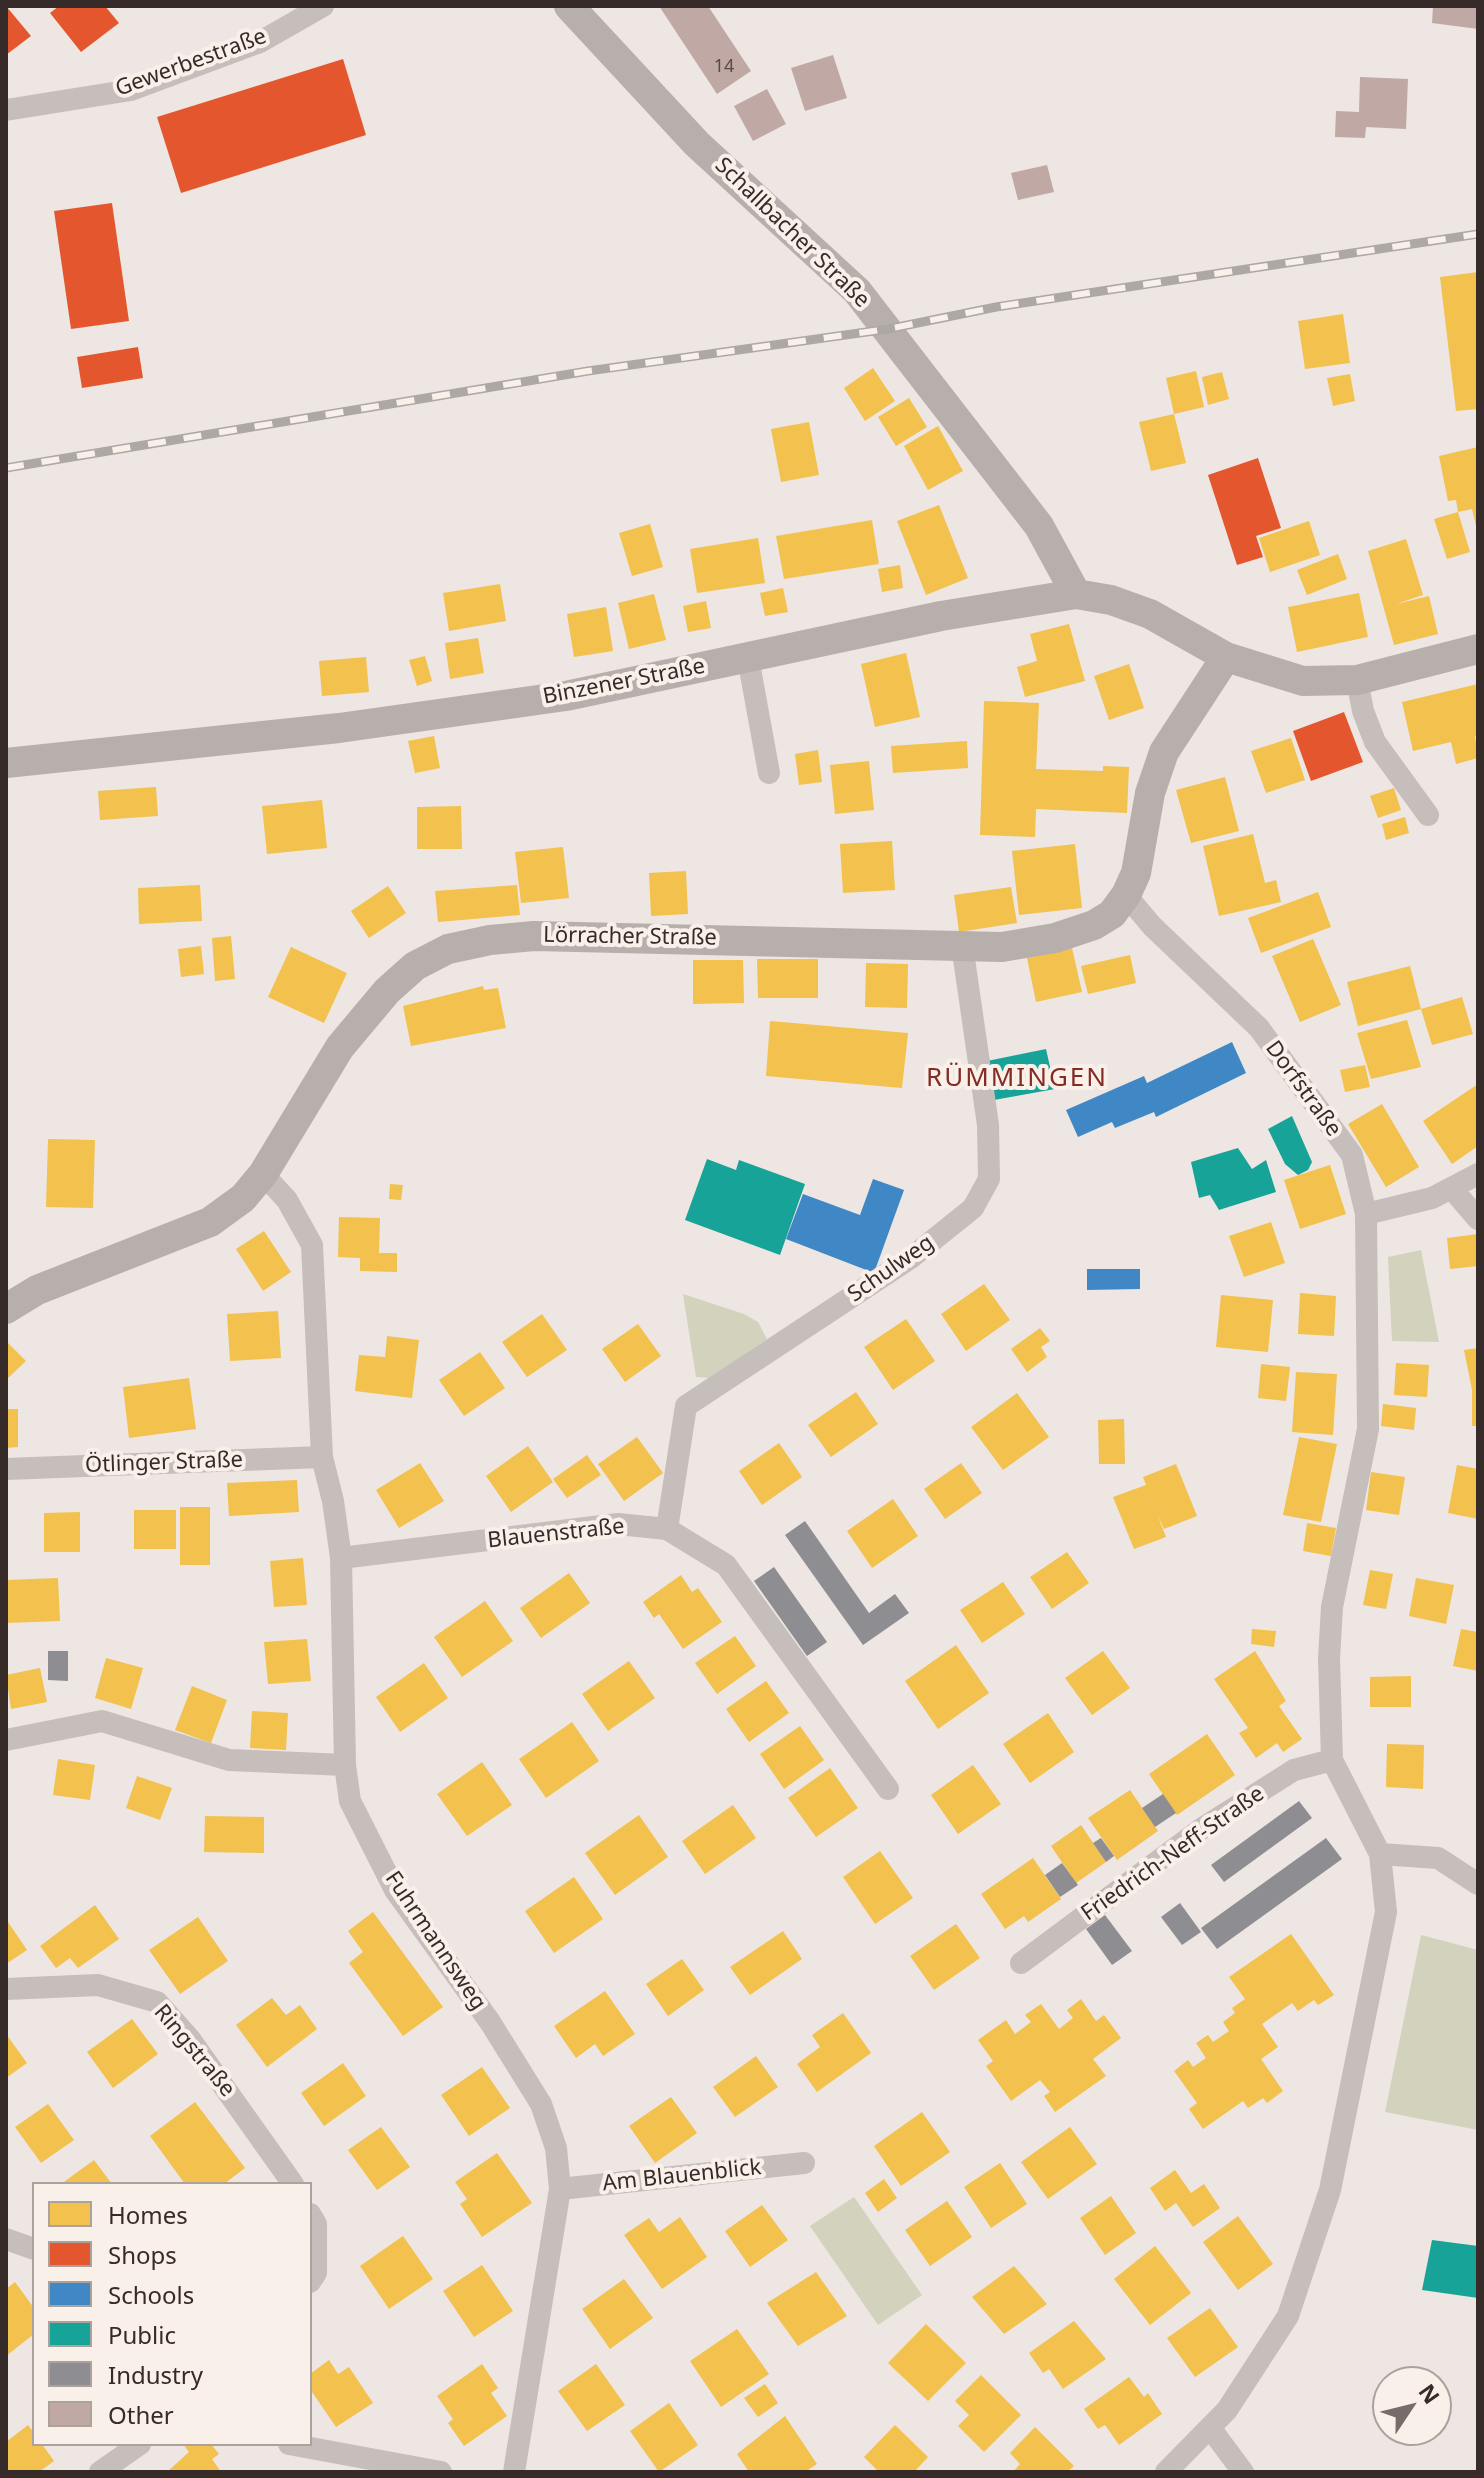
<!DOCTYPE html>
<html>
<head>
<meta charset="utf-8">
<style>
	body { margin:0 }
	#map { position:relative; width:1484px; height:2478px; overflow:hidden; background:#ede6e2; font-family:"Noto Sans",sans-serif }
	canvas { display:block }
	.frame { position:absolute; inset:0; border:8px solid #372b29; pointer-events:none }
	.legend { position:absolute; left:32px; top:2182px; width:280px; height:264px; box-sizing:border-box; background:#f9f0ea; border:2px solid #aba19d; margin:0; padding:10px 14px; list-style:none; font-size:24px; color:#372b29 }
	.legend li { display:flex; align-items:center; gap:16px; height:40px }
	.legend b { width:40px; border:2px solid #aba19d }
	.north { position:absolute; left:1372px; top:2366px; width:80px; height:80px; box-sizing:border-box; background:#f9f0ea; border:2px solid #aba19d; border-radius:50%; rotate:55deg; font-size:22px; font-weight:700; line-height:32px; text-align:center; color:#372b29 }
	.north::after { content:''; display:block; margin:auto; width:28px; height:36px; background:#776c6a; clip-path:polygon(50% 0,100% 100%,50% 72%,0 100%) }
</style>
</head>
<body>
<div id="map">
<canvas width="1484" height="2478"></canvas>
<div class="frame"></div>
<ul class="legend">
<li><b style="height:22px;background:#f2c14e"></b>Homes</li>
<li><b style="height:22px;background:#e4572e"></b>Shops</li>
<li><b style="height:22px;background:#3f88c5"></b>Schools</li>
<li><b style="height:22px;background:#17a398"></b>Public</li>
<li><b style="height:22px;background:#8d8d92"></b>Industry</li>
<li><b style="height:22px;background:#c0a8a4"></b>Other</li>
</ul>
<div class="north">N</div>
</div>
<script>
const ctx = document.querySelector('canvas').getContext('2d');
ctx.lineJoin = 'round';
function paint(path, color) {
  ctx.fillStyle = color;
  ctx.fill(path, 'evenodd');
}
function poly(rows) {
  const path = new Path2D();
  for (const r of rows) {
    path.moveTo(r[0], r[1]);
    for (let i = 2; i < r.length; i += 2) path.lineTo(r[i], r[i + 1]);
  }
  return path;
}
function stroke(path, color, width, dash) {
  ctx.strokeStyle = color;
  ctx.lineWidth = width;
  ctx.lineCap = dash ? 'butt' : 'round';
  ctx.setLineDash(dash || []);
  ctx.stroke(path);
}
function label(font, color, halo, rows, align = 'center') {
  ctx.font = font + ' "Noto Sans",sans-serif';
  ctx.lineWidth = 8;
  ctx.setLineDash([]);
  ctx.textBaseline = 'middle';
  ctx.strokeStyle = halo;
  ctx.fillStyle = color;
  for (const [text, x, y, turn = 0] of rows) {
    ctx.save();
    ctx.translate(x, y);
    ctx.rotate((+turn || 0) * Math.PI / 180);
    ctx.textAlign = isNaN(turn) ? turn : align;
    if (halo) ctx.strokeText(text, 0, 0);
    ctx.fillText(text, 0, 0);
    ctx.restore();
  }
}
paint(poly([
	[1421,1250,1439,1342,1392,1341,1388,1257],
	[683,1294,744,1314,758,1322,767,1339,710,1378,696,1377],
	[1421,1935,1478,1950,1478,2130,1385,2112],
	[854,2197,922,2295,878,2325,810,2226]
]), '#d2d2bd');
paint(poly([
	[1478,272,1478,409,1456,411,1440,277],
	[1343,314,1350,363,1305,369,1298,321],
	[873,368,895,401,865,421,844,388],
	[1196,371,1204,407,1174,414,1166,378],
	[1222,372,1229,399,1208,405,1202,377],
	[1350,374,1355,401,1333,406,1327,378],
	[909,398,927,427,896,446,878,417],
	[1174,414,1186,463,1151,471,1139,422],
	[809,422,819,475,781,482,771,429],
	[938,426,963,471,928,490,904,446],
	[1478,447,1478,530,1477,530,1472,509,1458,512,1456,500,1448,501,1439,456],
	[939,505,968,578,926,595,897,521],
	[1458,512,1470,552,1447,559,1434,519],
	[872,520,879,564,784,579,776,536],
	[1309,521,1320,555,1270,572,1259,538],
	[650,524,663,567,632,576,619,533],
	[758,538,765,583,697,593,690,549],
	[1406,539,1423,595,1396,604,1429,596,1438,634,1394,645,1368,551],
	[1338,554,1347,579,1307,595,1297,570],
	[900,565,903,588,882,592,878,569],
	[500,584,506,621,449,631,443,593],
	[783,588,788,612,765,616,760,593],
	[1359,593,1368,637,1297,652,1288,607],
	[654,594,666,640,629,649,618,603],
	[706,601,711,628,688,632,683,606],
	[606,607,613,651,574,657,567,614],
	[1069,624,1085,681,1025,697,1017,667,1037,661,1030,634],
	[478,638,484,673,450,679,445,643],
	[906,653,920,717,875,727,861,664],
	[425,656,432,681,417,686,409,660],
	[366,657,369,692,322,696,319,661],
	[1129,664,1144,708,1109,720,1094,676],
	[1478,684,1478,735,1475,736,1478,758,1456,764,1451,742,1413,751,1402,702],
	[984,701,1039,703,1036,769,1103,771,1103,766,1129,767,1127,813,1036,809,1035,837,980,835],
	[434,736,440,768,415,773,408,741],
	[1291,738,1305,780,1266,793,1251,751],
	[967,741,968,768,893,773,891,746],
	[818,750,822,782,799,785,795,754],
	[869,761,874,810,835,814,830,765],
	[1225,777,1239,831,1191,843,1176,790],
	[156,787,158,816,100,820,98,791],
	[1394,788,1401,810,1378,818,1370,796],
	[322,800,327,848,267,854,262,806],
	[461,806,462,849,417,849,417,807],
	[1405,817,1409,833,1386,840,1382,824],
	[1253,834,1265,883,1276,880,1281,902,1219,916,1203,846],
	[892,841,895,890,843,893,840,844],
	[1075,844,1082,908,1019,915,1012,851],
	[563,847,569,898,521,903,515,852],
	[686,871,688,914,651,916,649,873],
	[200,885,202,921,139,924,138,888],
	[517,885,520,915,438,922,435,891],
	[388,886,406,913,369,938,351,911],
	[1011,887,1017,923,959,932,954,895],
	[1318,892,1331,927,1261,953,1248,918],
	[231,936,235,979,215,981,212,938],
	[1313,939,1341,1005,1300,1022,1272,956],
	[201,946,204,974,181,977,178,949],
	[291,947,347,973,324,1023,268,997],
	[1072,948,1082,992,1036,1002,1027,958],
	[1130,955,1136,983,1088,994,1081,966],
	[757,959,818,959,818,998,758,998],
	[693,960,743,960,744,1003,693,1004],
	[866,963,908,964,907,1008,865,1007],
	[1410,966,1421,1009,1462,997,1473,1034,1432,1045,1421,1009,1358,1026,1347,982],
	[483,986,484,990,498,988,506,1028,411,1046,403,1006],
	[1407,1020,1421,1067,1371,1079,1357,1033],
	[770,1021,908,1033,902,1088,766,1076],
	[1365,1065,1370,1087,1345,1092,1340,1070],
	[1478,1084,1478,1146,1452,1164,1423,1121],
	[1382,1104,1419,1167,1386,1187,1348,1124],
	[48,1139,95,1140,93,1208,46,1207],
	[1330,1165,1346,1214,1300,1229,1284,1180],
	[390,1184,403,1185,401,1200,389,1199],
	[339,1217,380,1218,379,1253,397,1253,397,1272,360,1271,360,1258,338,1257],
	[1271,1222,1285,1263,1244,1277,1229,1236],
	[264,1231,291,1272,263,1291,236,1249],
	[1478,1234,1478,1266,1450,1269,1447,1238],
	[984,1284,1010,1320,966,1351,941,1314],
	[1300,1293,1336,1296,1334,1336,1298,1334],
	[1221,1295,1273,1300,1268,1352,1216,1347],
	[278,1311,281,1358,230,1361,227,1314],
	[542,1314,567,1350,527,1377,502,1342],
	[906,1319,935,1361,893,1390,864,1347],
	[638,1324,661,1356,625,1382,602,1349],
	[1040,1328,1050,1341,1041,1347,1047,1357,1027,1372,1011,1349],
	[387,1336,419,1340,412,1398,355,1391,359,1355,385,1357],
	[6,1341,26,1361,6,1380],
	[1478,1348,1478,1426,1472,1426,1472,1390,1464,1350],
	[480,1352,505,1388,464,1416,439,1380],
	[1396,1363,1429,1365,1427,1397,1394,1395],
	[1261,1364,1290,1367,1286,1401,1258,1398],
	[1296,1372,1337,1374,1333,1435,1292,1432],
	[189,1378,196,1429,129,1438,123,1387],
	[856,1392,878,1424,831,1457,808,1425],
	[1017,1393,1049,1437,1003,1470,971,1427],
	[1383,1404,1416,1408,1414,1430,1381,1426],
	[6,1409,18,1409,18,1447,6,1448],
	[1124,1419,1125,1464,1099,1464,1098,1420],
	[637,1437,663,1473,624,1501,598,1464],
	[1299,1437,1337,1444,1321,1522,1283,1515],
	[779,1443,802,1477,762,1505,739,1471],
	[528,1446,553,1482,511,1512,486,1476],
	[587,1455,601,1475,567,1498,553,1479],
	[420,1463,444,1501,399,1528,376,1490],
	[961,1463,982,1493,945,1519,924,1489],
	[1176,1464,1197,1516,1164,1529,1157,1514,1166,1537,1134,1549,1113,1497,1146,1485,1143,1477],
	[1457,1465,1478,1469,1478,1519,1448,1513],
	[1371,1472,1405,1477,1399,1515,1366,1510],
	[297,1480,299,1512,229,1516,227,1483],
	[893,1499,918,1536,872,1568,847,1531],
	[180,1507,210,1507,210,1565,180,1565],
	[134,1510,176,1510,176,1549,134,1549],
	[80,1512,80,1552,44,1552,44,1513],
	[1307,1523,1336,1528,1331,1556,1303,1551],
	[1067,1552,1089,1583,1052,1609,1030,1577],
	[303,1558,307,1605,274,1607,270,1561],
	[1370,1570,1393,1574,1386,1609,1363,1605],
	[569,1573,590,1603,541,1638,520,1608],
	[681,1575,692,1592,698,1588,722,1622,683,1649,659,1614,654,1618,643,1602],
	[58,1578,60,1621,6,1623,6,1580],
	[1416,1578,1454,1585,1446,1624,1409,1616],
	[1003,1582,1025,1614,982,1643,960,1610],
	[485,1601,513,1641,462,1677,434,1637],
	[1252,1629,1276,1631,1274,1647,1251,1644],
	[1461,1629,1478,1632,1478,1671,1453,1666],
	[735,1636,756,1666,717,1694,695,1663],
	[307,1639,311,1681,268,1684,264,1642],
	[956,1645,989,1693,938,1729,905,1681],
	[1103,1651,1130,1688,1092,1715,1065,1678],
	[1255,1651,1286,1701,1279,1706,1302,1739,1283,1752,1277,1743,1256,1758,1239,1733,1248,1728,1214,1679],
	[106,1658,143,1668,131,1709,95,1698],
	[629,1661,655,1698,608,1731,582,1694],
	[424,1663,448,1698,400,1732,376,1697],
	[40,1668,47,1702,11,1709,6,1675],
	[1411,1676,1411,1707,1370,1707,1370,1677],
	[766,1681,789,1713,749,1742,726,1709],
	[192,1686,227,1700,211,1743,175,1730],
	[252,1711,288,1713,286,1750,250,1748],
	[1048,1713,1074,1752,1030,1783,1003,1744],
	[572,1722,599,1761,546,1798,519,1759],
	[800,1726,824,1760,784,1789,760,1754],
	[1207,1734,1235,1775,1177,1815,1149,1774],
	[1387,1744,1424,1745,1423,1789,1386,1787],
	[58,1759,95,1765,90,1800,53,1795],
	[482,1762,512,1805,467,1836,437,1794],
	[973,1765,1001,1804,958,1834,931,1795],
	[830,1768,858,1808,816,1837,788,1798],
	[137,1776,172,1788,160,1820,126,1808],
	[1130,1790,1158,1831,1117,1860,1088,1818],
	[733,1805,756,1838,705,1874,682,1841],
	[639,1815,668,1857,615,1895,585,1853],
	[205,1816,264,1817,264,1853,204,1852],
	[1081,1825,1106,1862,1076,1883,1051,1846],
	[880,1851,913,1898,875,1924,843,1877],
	[1033,1858,1061,1899,1028,1922,1024,1916,1005,1929,981,1894],
	[574,1877,603,1919,554,1953,525,1911],
	[95,1905,119,1939,78,1968,70,1958,56,1968,40,1946],
	[373,1912,443,2007,403,2036,349,1963,363,1952,348,1931],
	[198,1917,228,1961,180,1994,149,1950],
	[6,1919,27,1950,6,1964],
	[956,1924,980,1958,934,1990,910,1956],
	[783,1931,802,1959,750,1995,730,1967],
	[1291,1934,1334,1995,1318,2005,1314,2000,1298,2011,1292,2003,1262,2024,1278,2047,1261,2059,1283,2091,1267,2103,1263,2098,1248,2108,1243,2101,1203,2129,1189,2109,1197,2103,1174,2071,1188,2060,1193,2067,1206,2058,1196,2043,1208,2035,1213,2042,1229,2031,1223,2022,1235,2013,1232,2008,1245,1999,1229,1977],
	[682,1959,704,1990,668,2016,646,1984],
	[605,1991,635,2034,603,2056,595,2044,576,2058,554,2026],
	[272,1998,286,2015,300,2005,317,2029,267,2067,236,2025],
	[1081,1999,1096,2021,1104,2015,1121,2038,1093,2059,1106,2076,1055,2112,1044,2096,1050,2092,1040,2080,1011,2101,986,2066,993,2061,978,2040,1006,2020,1015,2034,1031,2022,1025,2015,1041,2004,1059,2029,1073,2018,1067,2010],
	[843,2013,871,2053,817,2092,797,2064,820,2047,812,2035],
	[132,2019,158,2054,113,2088,87,2052],
	[6,2034,27,2063,6,2078],
	[756,2056,778,2087,735,2117,713,2087],
	[343,2063,366,2096,324,2126,301,2093],
	[482,2067,510,2108,469,2136,441,2095],
	[671,2097,697,2133,655,2163,629,2126],
	[195,2102,245,2168,224,2184,185,2184,150,2136],
	[48,2104,74,2140,41,2163,15,2127],
	[922,2112,950,2152,901,2186,874,2146],
	[381,2127,410,2167,377,2190,348,2150],
	[1070,2127,1097,2164,1048,2199,1021,2162],
	[497,2153,532,2203,482,2237,460,2204,467,2199,455,2182],
	[94,2160,112,2184,61,2184],
	[1000,2163,1027,2204,991,2228,964,2187],
	[1175,2170,1191,2193,1204,2184,1220,2208,1193,2227,1176,2203,1165,2211,1150,2188],
	[884,2179,897,2198,878,2212,865,2193],
	[1111,2196,1136,2233,1105,2255,1080,2218],
	[947,2201,972,2237,930,2266,905,2230],
	[762,2205,788,2240,750,2267,725,2231],
	[1238,2216,1273,2264,1238,2290,1203,2242],
	[680,2217,707,2257,662,2289,624,2235,649,2218,659,2232],
	[403,2236,433,2279,389,2309,360,2266],
	[1155,2246,1191,2293,1150,2325,1114,2279],
	[482,2265,513,2311,474,2337,443,2291],
	[1014,2266,1047,2304,1004,2334,972,2297],
	[816,2272,847,2316,798,2346,767,2303],
	[624,2279,653,2318,610,2349,582,2309],
	[15,2282,34,2308,34,2334,6,2356,6,2289],
	[1210,2308,1238,2347,1195,2377,1167,2338],
	[1074,2321,1106,2359,1063,2389,1049,2369,1043,2373,1029,2353],
	[926,2324,966,2363,928,2401,888,2363],
	[737,2329,769,2374,721,2407,690,2361],
	[329,2360,338,2374,349,2367,373,2403,336,2427,310,2389,310,2374],
	[482,2364,498,2388,491,2393,507,2416,464,2446,448,2423,453,2419,437,2396],
	[596,2364,625,2405,587,2431,558,2391],
	[981,2375,1021,2415,984,2452,958,2426,969,2415,955,2401],
	[1129,2377,1144,2397,1148,2393,1162,2414,1119,2445,1105,2425,1098,2429,1084,2409],
	[765,2384,778,2403,758,2417,744,2398],
	[669,2403,698,2445,659,2472,630,2431],
	[785,2416,817,2464,805,2472,749,2472,737,2454],
	[28,2425,34,2433,34,2444,42,2444,54,2461,39,2472,6,2472,6,2442],
	[895,2425,928,2457,914,2472,879,2472,864,2457],
	[1035,2427,1074,2466,1067,2472,1013,2472,1020,2464,1010,2453],
	[183,2444,211,2444,219,2454,212,2459,221,2472,167,2472,189,2452]
]), '#f2c14e');
paint(poly([
	[6,6,31,36,6,55],
	[59,6,105,6,119,23,81,52,50,13],
	[343,59,366,135,181,193,157,117],
	[112,203,129,321,71,329,54,211],
	[138,347,143,378,82,388,77,357],
	[1258,458,1281,528,1256,536,1263,557,1237,565,1208,475],
	[1344,712,1363,762,1311,781,1293,731]
]), '#e4572e');
paint(poly([
	[1232,1042,1246,1073,1156,1117,1154,1112,1115,1128,1112,1122,1078,1137,1066,1110,1144,1076,1147,1083],
	[873,1179,904,1190,874,1273,786,1239,803,1194,860,1215],
	[1087,1269,1140,1269,1140,1289,1087,1290]
]), '#3f88c5');
paint(poly([
	[1046,1049,1055,1089,994,1100,987,1061],
	[1292,1116,1312,1162,1308,1170,1298,1175,1285,1164,1268,1129],
	[1238,1148,1252,1169,1266,1160,1276,1192,1219,1210,1210,1195,1199,1198,1191,1162],
	[707,1159,736,1170,739,1160,805,1184,780,1255,685,1220],
	[1432,2240,1478,2246,1478,2298,1422,2290]
]), '#17a398');
paint(poly([
	[805,1521,869,1613,895,1594,909,1613,863,1645,785,1535],
	[774,1567,827,1642,807,1656,754,1581],
	[48,1651,68,1651,68,1681,48,1680],
	[1163,1794,1176,1813,1155,1827,1142,1808],
	[1299,1801,1312,1818,1224,1882,1211,1865],
	[1101,1838,1114,1856,1106,1862,1093,1843],
	[1326,1838,1342,1859,1217,1949,1201,1928],
	[1062,1863,1078,1885,1060,1897,1045,1875],
	[1180,1903,1201,1932,1182,1945,1161,1917],
	[1105,1915,1132,1951,1112,1965,1086,1929]
]), '#8d8d92');
paint(poly([
	[659,6,708,6,751,71,717,94],
	[1433,6,1478,6,1478,29,1432,23],
	[833,55,847,98,805,111,791,68],
	[1360,77,1408,79,1406,129,1366,127,1365,138,1335,137,1336,111,1359,112],
	[767,89,786,124,753,141,734,106],
	[1047,165,1054,192,1018,200,1011,173]
]), '#c0a8a4');
stroke(poly([
	[6,110,131,90,260,42,323,6],
	[748,658,769,773],
	[1357,680,1363,711,1375,742,1428,815],
	[1126,895,1152,926,1259,1028,1352,1155,1366,1214,1368,1429,1332,1607,1329,1659,1332,1760,1380,1854,1386,1912,1330,2190,1288,2316,1227,2410,1166,2472],
	[263,1174,287,1200,312,1245,322,1457,333,1501,341,1558,345,1765,350,1801,395,1890,490,2022,541,2104,556,2148,560,2189,514,2472],
	[1453,1190,1478,1219],
	[1366,1214,1432,1198,1478,1174],
	[6,1469,322,1457],
	[667,1529,686,1406,912,1257,973,1208,989,1179,988,1125,962,945],
	[341,1558,618,1524,667,1529,726,1565,888,1789],
	[6,1740,102,1721,229,1760,345,1765],
	[1380,1854,1438,1858,1478,1884],
	[1021,1963,1201,1829,1294,1770,1332,1760],
	[6,1989,98,1985,157,2002,190,2039,293,2184],
	[560,2189,804,2163],
	[310,2214,316,2224,316,2273,310,2282],
	[6,2239,34,2249],
	[1211,2429,1243,2472],
	[289,2444,441,2472],
	[100,2472,140,2444]
]), '#c6bebb', 22);
stroke(poly([
	[569,6,697,144,857,291,1039,526,1076,594],
	[6,763,339,728,566,696,941,616,1076,594,1111,600,1150,614,1226,657,1303,681,1357,680,1478,649],
	[6,1309,37,1290,210,1222,243,1198,263,1174,340,1047,387,991,415,966,448,949,490,940,534,936,1002,947,1055,938,1094,925,1112,914,1126,895,1136,873,1150,793,1164,752,1226,657]
]), '#b7afac', 30);
const rail = poly([
	[6,468,588,371,888,329,996,307,1478,234]
]);
stroke(rail, '#aea8a5', 9);
stroke(rail, '#f9f0ea', 6, [18]);
label('18px', '#594a48', null, [
	["14",724,67]
]);
label('22px', '#372b29', '#f9f0ea', [
	["Gewerbestraße",191,63,-20],
	["Schallbacher Straße",792,233,44],
	["Binzener Straße",624,682,-11],
	["Lörracher Straße",630,937,1],
	["Dorfstraße",1303,1089,54],
	["Schulweg",891,1269,-35],
	["Ötlinger Straße",164,1463,-2],
	["Blauenstraße",556,1534,-6],
	["Friedrich-Neff-Straße",1173,1854,-35],
	["Fuhrmannsweg",435,1941,56],
	["Ringstraße",194,2051,50],
	["Am Blauenblick",682,2176,-6]
]);
ctx.letterSpacing = '2px';
label('26px', '#842b24', '#f9f0ea', [
	["RÜMMINGEN",1017,1079]
]);
ctx.letterSpacing = '0px';
</script>
</body>
</html>
